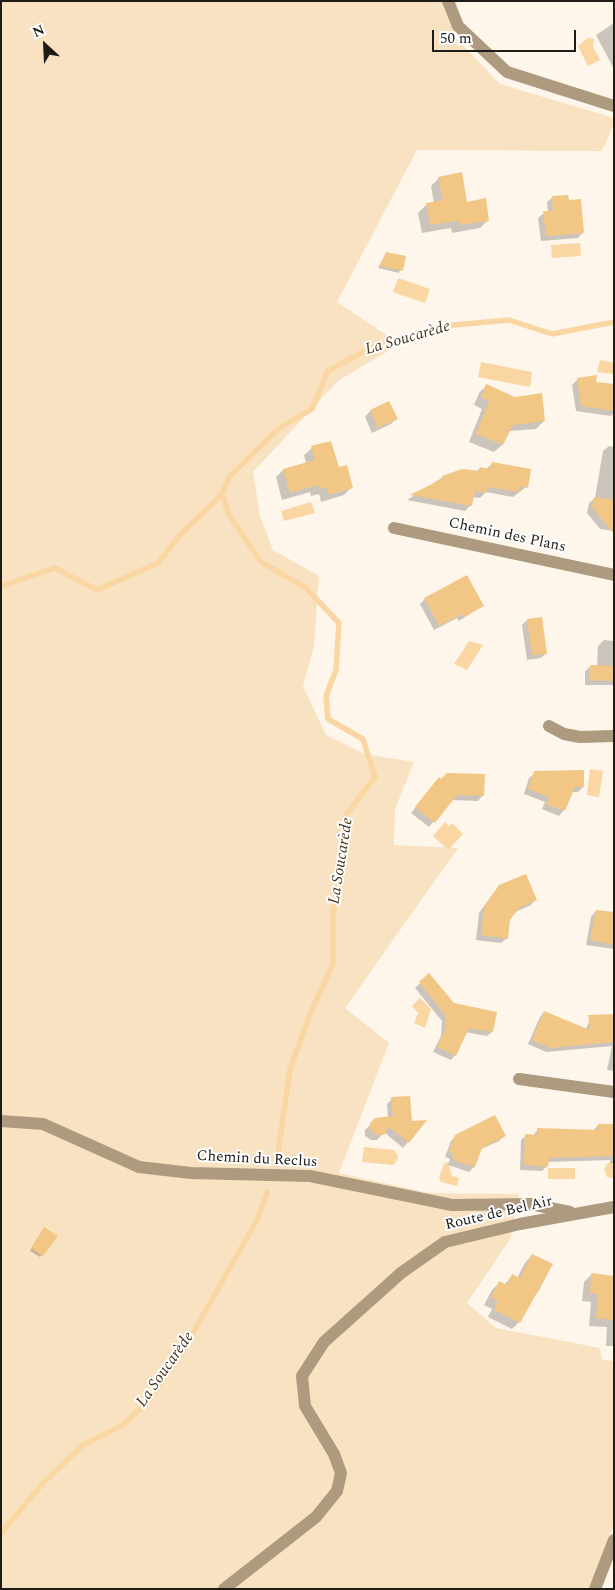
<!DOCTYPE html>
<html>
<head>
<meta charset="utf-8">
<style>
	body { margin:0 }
	#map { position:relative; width:615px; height:1590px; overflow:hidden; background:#fef6eb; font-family:Spectral,serif }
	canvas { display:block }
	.frame { position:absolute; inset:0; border:2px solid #1f1c18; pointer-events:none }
	.north { position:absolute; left:20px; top:20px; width:50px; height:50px; -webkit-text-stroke:4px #fff; paint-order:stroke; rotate:335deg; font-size:14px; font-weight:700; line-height:20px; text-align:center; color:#1f1c18 }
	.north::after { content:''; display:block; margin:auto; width:18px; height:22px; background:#1f1c18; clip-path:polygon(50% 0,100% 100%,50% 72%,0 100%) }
	.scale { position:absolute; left:432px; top:30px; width:144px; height:22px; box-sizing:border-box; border:2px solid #1f1c18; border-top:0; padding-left:6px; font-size:15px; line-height:18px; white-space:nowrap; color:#1f1c18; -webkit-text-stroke:4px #fff; paint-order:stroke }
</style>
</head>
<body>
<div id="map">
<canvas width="615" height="1590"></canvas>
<div class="frame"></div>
<div class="north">N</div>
<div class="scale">50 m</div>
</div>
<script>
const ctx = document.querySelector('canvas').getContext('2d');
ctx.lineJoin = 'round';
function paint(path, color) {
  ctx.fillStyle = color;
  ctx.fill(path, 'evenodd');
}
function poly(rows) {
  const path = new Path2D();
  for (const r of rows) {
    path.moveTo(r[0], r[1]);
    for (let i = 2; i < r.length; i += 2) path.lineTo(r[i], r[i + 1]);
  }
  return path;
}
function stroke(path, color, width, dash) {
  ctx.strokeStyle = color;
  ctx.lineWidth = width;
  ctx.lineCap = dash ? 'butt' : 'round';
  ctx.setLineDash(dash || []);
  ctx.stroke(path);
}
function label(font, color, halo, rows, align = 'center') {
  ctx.font = font + ' Spectral,serif';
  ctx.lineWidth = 4;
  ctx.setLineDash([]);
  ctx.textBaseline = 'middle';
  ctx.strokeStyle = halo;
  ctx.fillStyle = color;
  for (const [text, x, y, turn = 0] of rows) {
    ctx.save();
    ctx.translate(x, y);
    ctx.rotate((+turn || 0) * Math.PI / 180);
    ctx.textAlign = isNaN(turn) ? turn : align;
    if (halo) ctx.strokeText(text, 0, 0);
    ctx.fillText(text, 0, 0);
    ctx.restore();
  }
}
paint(poly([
	[1,1,457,1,454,36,500,84,614,118,614,124,602,151,417,150,337,302,400,344,339,380,253,472,260,516,273,550,319,576,314,646,303,686,326,735,365,754,414,762,395,809,394,845,458,848,345,1008,389,1043,339,1173,429,1193,519,1194,510,1239,467,1303,496,1328,600,1348,602,1360,614,1361,614,1524,590,1589,1,1589]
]), '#f9e2c1');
paint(poly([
	[588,38,594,39,593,47,600,60,588,66,578,46],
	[580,243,581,256,552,258,551,245],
	[398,278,430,289,425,303,393,292],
	[600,360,614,363,614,374,597,372],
	[481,362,532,372,530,387,478,377],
	[311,502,315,513,284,521,281,511],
	[469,641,483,645,467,670,454,664],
	[590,769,603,771,599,797,587,795],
	[445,822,449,826,452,823,463,834,448,850,433,836],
	[420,998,431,1009,425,1028,414,1023,418,1013,412,1006],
	[364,1147,394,1150,398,1156,397,1161,393,1165,362,1162],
	[448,1162,452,1176,459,1178,457,1186,441,1182,439,1177,444,1164],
	[613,1162,614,1165,613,1178,607,1177,604,1169,608,1163],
	[548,1168,575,1168,575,1179,548,1179]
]), '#fad6a2');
paint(poly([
	[614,23,614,69,596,35],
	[439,178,488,220,480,228,452,233,451,228,422,233,418,213,426,205,434,203,431,186],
	[553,197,583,232,578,238,541,241,538,218,544,213,548,212,547,202],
	[386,253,404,257,399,273,378,268],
	[577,380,614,386,614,413,611,416,576,411,572,385],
	[487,385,544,421,536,429,508,431,502,445,494,452,469,442,482,409,474,405,479,393],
	[389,403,396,419,391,424,372,433,365,417,370,411],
	[609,446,614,447,614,531,600,529,587,513,589,503,595,498,603,451],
	[312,448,339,468,352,487,344,495,321,502,319,494,311,496,310,492,282,500,276,477,283,470,306,463,304,455],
	[492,464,526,487,513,497,486,492,480,498,472,497,471,505,465,511,407,500,443,477,476,472,480,468,486,469],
	[425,599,482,606,459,621,457,618,434,630,420,604],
	[527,620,546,653,541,658,527,660,522,625],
	[604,640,614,641,614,685,585,685,585,671,591,666,597,667,598,646],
	[535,773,583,787,578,792,571,792,563,811,559,816,542,809,545,802,524,794,529,778],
	[434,784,483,795,478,801,452,800,429,827,411,813],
	[494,892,536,899,531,905,515,912,509,920,507,938,501,943,476,940,479,913],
	[596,911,614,914,614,949,586,945,591,917],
	[429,975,453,1004,492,1032,487,1036,465,1032,455,1055,451,1060,433,1052,441,1036,442,1021,415,988],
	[544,1012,585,1030,589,1022,614,1027,614,1071,607,1070,612,1046,546,1052,528,1044,540,1017],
	[392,1099,411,1123,425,1122,403,1148,384,1132,377,1140,371,1140,365,1136,365,1130,376,1119,388,1118,387,1104],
	[598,1125,614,1129,614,1163,610,1163,610,1160,547,1162,547,1166,542,1171,520,1170,521,1140,526,1136,533,1136,538,1129,593,1131],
	[456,1136,504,1136,499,1141,479,1150,474,1167,469,1172,448,1165,450,1159,445,1157,451,1141],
	[42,1231,42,1255,40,1257,30,1251],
	[532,1255,552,1265,538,1292,532,1298,519,1322,512,1329,488,1317,492,1309,484,1305,492,1290,499,1283,504,1285,512,1276,517,1278,525,1263],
	[592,1274,614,1295,614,1353,613,1346,606,1346,607,1327,589,1326,591,1302,582,1301,584,1282]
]), '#0003');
stroke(poly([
	[1,586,55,568,97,590,158,563,180,535,222,494],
	[276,1166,290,1069,310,1014,333,964,333,913,345,852,346,815,375,777,363,739,328,719,326,696,336,670,339,623,306,588,261,562,229,515,222,494,229,477,278,429,312,409,328,371,368,349,454,325,509,320,552,334,614,322],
	[1,1533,43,1483,83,1445,123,1425,148,1401,184,1349,257,1220,267,1192]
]), '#fad6a2', 5.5);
paint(poly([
	[462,172,467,202,486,198,489,221,460,225,459,221,430,225,426,203,443,200,438,177],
	[568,195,569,200,581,199,584,233,546,236,543,211,553,211,552,196],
	[386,252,406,256,403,271,380,266],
	[597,375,596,382,614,384,614,411,581,406,577,378],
	[486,384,515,397,542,393,545,421,513,425,503,445,476,434,489,401,481,397],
	[389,401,398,419,378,428,370,410],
	[331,441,339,467,347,465,353,488,329,495,327,487,319,489,318,485,290,493,283,469,315,460,311,446],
	[492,462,531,469,528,488,520,486,519,492,488,487,486,493,475,491,472,506,410,495,442,479,442,476,462,469,479,471,480,467,490,469],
	[594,497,614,500,614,534,592,507],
	[467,575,484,606,464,617,463,614,439,626,424,598],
	[542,617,547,654,532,655,527,619],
	[590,665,614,666,614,681,589,680],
	[584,770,584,787,575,787,565,811,546,804,549,797,528,789,534,771],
	[447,773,485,774,484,796,457,795,435,823,415,807,439,777,441,779],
	[526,874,537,900,519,908,510,920,508,939,481,935,484,907,499,885],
	[596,910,614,912,614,945,590,940],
	[429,973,454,1003,497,1012,493,1032,469,1028,456,1056,437,1047,445,1030,446,1016,419,982],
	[544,1011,590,1030,588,1015,614,1014,614,1042,551,1048,532,1040],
	[410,1096,412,1121,427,1120,409,1143,389,1127,384,1135,376,1135,370,1130,370,1123,375,1118,393,1116,391,1097],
	[495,1115,506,1136,482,1148,475,1167,453,1160,454,1154,449,1152,455,1135],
	[598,1124,614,1124,614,1156,549,1158,548,1167,524,1165,525,1134,537,1135,537,1128,598,1130],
	[44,1227,58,1236,43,1256,31,1248],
	[532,1254,553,1264,520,1323,494,1310,498,1301,491,1297,499,1281,507,1285,512,1274,520,1278],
	[591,1273,614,1276,614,1320,596,1318,598,1294,590,1293]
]), '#f2c684');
stroke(poly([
	[448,1,458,26,507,72,614,106],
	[394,528,614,575],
	[549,726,564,734,580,737,614,736],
	[519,1079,614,1092],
	[1,1121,43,1124,139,1167,191,1173,310,1176,452,1205,530,1204,570,1212],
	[224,1589,316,1517,337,1491,341,1473,334,1454,305,1406,302,1376,324,1342,401,1273,445,1242,520,1224,614,1207],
	[595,1589,614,1540]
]), '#ad9a7f', 12);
label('15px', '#1f1c18', '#fff', [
	["Chemin des Plans",507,536,12],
	["Chemin du Reclus",257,1160,3],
	["Route de Bel Air",499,1214,-13]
]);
label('italic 16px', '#453316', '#fff', [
	["La Soucarède",408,339,-16],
	["La Soucarède",342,861,-81],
	["La Soucarède",166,1370,-55]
]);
</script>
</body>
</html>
